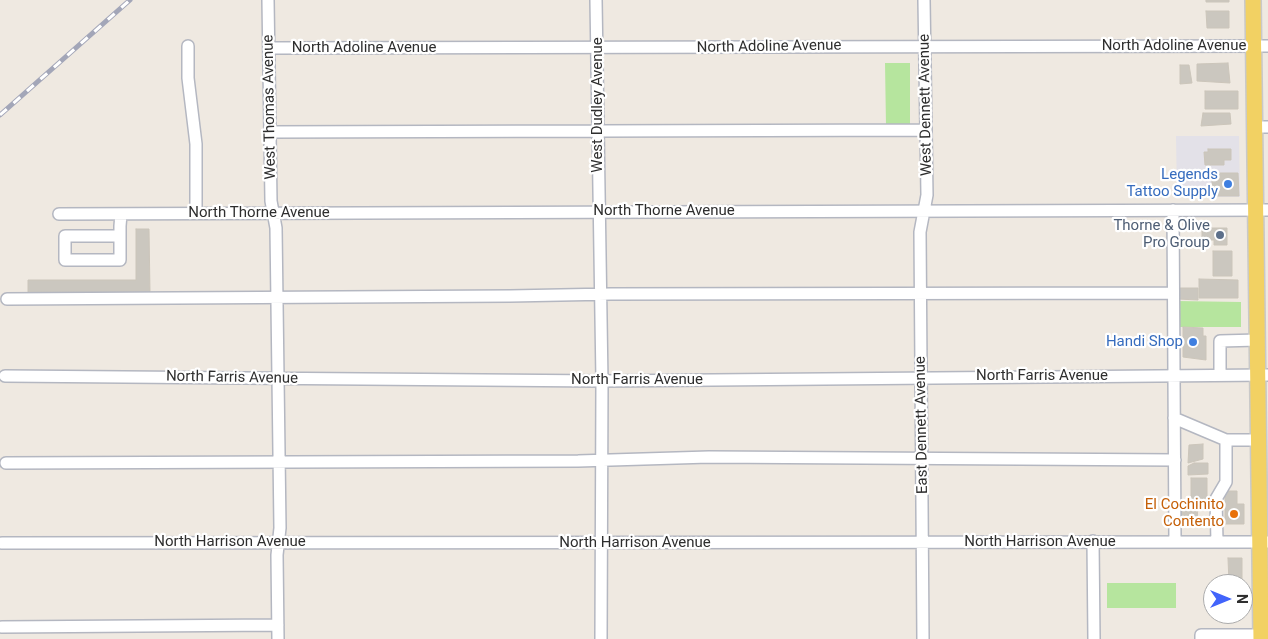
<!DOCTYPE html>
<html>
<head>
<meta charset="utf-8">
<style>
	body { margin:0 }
	#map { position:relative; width:1268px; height:639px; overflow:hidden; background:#efe9e1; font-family:Roboto,sans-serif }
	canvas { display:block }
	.north { position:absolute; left:1203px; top:574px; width:50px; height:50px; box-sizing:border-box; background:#fff; border:1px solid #ababab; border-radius:50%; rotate:90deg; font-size:14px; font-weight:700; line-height:20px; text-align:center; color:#2e2e2e }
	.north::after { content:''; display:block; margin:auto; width:18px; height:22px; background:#4264fb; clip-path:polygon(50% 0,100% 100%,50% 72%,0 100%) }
</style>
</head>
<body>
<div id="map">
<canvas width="1268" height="639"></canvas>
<div class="north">N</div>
</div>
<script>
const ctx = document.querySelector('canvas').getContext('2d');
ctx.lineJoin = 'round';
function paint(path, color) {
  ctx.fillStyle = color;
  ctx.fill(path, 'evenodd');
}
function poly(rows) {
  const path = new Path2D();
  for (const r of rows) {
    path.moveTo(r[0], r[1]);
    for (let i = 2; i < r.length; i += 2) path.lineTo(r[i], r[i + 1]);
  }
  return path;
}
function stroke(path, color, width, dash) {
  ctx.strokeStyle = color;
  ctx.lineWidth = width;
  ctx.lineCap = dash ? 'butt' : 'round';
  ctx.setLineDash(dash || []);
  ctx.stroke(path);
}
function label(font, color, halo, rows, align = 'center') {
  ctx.font = font + ' Roboto,sans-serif';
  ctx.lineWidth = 4.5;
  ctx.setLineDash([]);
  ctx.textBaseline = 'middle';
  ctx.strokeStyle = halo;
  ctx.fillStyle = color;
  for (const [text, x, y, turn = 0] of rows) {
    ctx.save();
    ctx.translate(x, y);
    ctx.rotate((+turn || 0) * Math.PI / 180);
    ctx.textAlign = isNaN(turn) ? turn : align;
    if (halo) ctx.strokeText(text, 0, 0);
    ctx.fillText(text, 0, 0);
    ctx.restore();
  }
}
paint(poly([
	[1176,136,1239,136,1240,197,1177,197]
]), '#e3e1e8');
paint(poly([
	[885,63,910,63,910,126,886,126],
	[1176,301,1241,302,1241,327,1176,327],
	[1107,583,1176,583,1176,608,1107,608]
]), '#b6e59e');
const building = poly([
	[1206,0,1229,0,1229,2,1206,2,1206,0],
	[1206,11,1229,11,1229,28,1207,28,1206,11],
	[1228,63,1230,83,1197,81,1197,64,1228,63],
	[1180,65,1189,65,1192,83,1180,84,1180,65],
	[1205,91,1238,91,1238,109,1205,109,1205,91],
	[1203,113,1230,113,1231,124,1201,126,1203,113],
	[1208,149,1231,149,1231,160,1224,160,1224,165,1205,165,1204,152,1208,152,1208,149],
	[1212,173,1238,173,1239,196,1212,196,1212,173],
	[1202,228,1227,228,1227,245,1214,245,1214,240,1202,240,1202,228],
	[136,229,149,229,150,294,28,294,28,280,136,280,136,229],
	[1213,251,1232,251,1232,276,1213,276,1213,251],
	[1199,279,1238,280,1238,298,1199,298,1199,279],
	[1178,288,1198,288,1198,300,1178,299,1178,288],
	[1183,327,1203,328,1203,336,1206,336,1206,360,1183,357,1183,327],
	[1203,444,1203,459,1188,463,1189,445,1203,444],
	[1194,463,1208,463,1208,474,1188,475,1188,466,1194,463],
	[1191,478,1207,478,1207,501,1191,501,1191,478],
	[1228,491,1237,491,1237,504,1244,504,1244,524,1225,524,1225,496,1228,491],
	[1181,501,1197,501,1198,526,1181,526,1181,501],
	[1228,558,1242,558,1242,584,1217,584,1229,583,1228,558]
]);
paint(building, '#cbc7bf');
stroke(building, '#cbc5ba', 1);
const minor = poly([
	[268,0,271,201,276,228,280,528,277,555,278,639],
	[596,0,602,381,601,639],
	[188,46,188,78,196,144,196,213],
	[270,48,1268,46],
	[1255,127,1268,127],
	[271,132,926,130],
	[1173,210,1175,542],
	[59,214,1268,210],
	[120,236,65,236,65,260,120,260,120,226,121,214],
	[7,299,510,296,611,294,1173,293],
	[1220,375,1220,341,1258,340],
	[5,376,602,381,1268,375],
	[1174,418,1226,440,1226,482,1216,499,1217,542],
	[1226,440,1258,440],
	[6,463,578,461,709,457,1175,460],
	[1093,541,1094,639],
	[2,543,1268,542],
	[2,627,278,625],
	[923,639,920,232,927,195,924,0],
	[1201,639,1201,635,1261,635]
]);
const major = poly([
	[1253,0,1261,639]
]);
stroke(minor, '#b4b7c1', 14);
stroke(major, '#c9c9c9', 18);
stroke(minor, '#fff', 11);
stroke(major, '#f2d163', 15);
const rail = poly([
	[0,115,130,0]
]);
stroke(rail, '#a3a6b8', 5);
stroke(rail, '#fff', 3, [9]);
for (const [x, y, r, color] of [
	[1228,184,5,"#3f7fe0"],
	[1220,235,5,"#5c6f8a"],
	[1193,342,5,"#3f7fe0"],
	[1234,514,5,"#e8710a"]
]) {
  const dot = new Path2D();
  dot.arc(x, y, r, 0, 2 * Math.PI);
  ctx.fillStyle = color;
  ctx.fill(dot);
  stroke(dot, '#fff', 2);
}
label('15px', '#2e2e2e', '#fff', [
	["North Adoline Avenue",1174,46],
	["North Adoline Avenue",769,47,-1],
	["North Adoline Avenue",364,48],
	["West Dudley Avenue",598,105,-90],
	["West Dennett Avenue",926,105,-91],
	["West Thomas Avenue",270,107,-91],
	["North Thorne Avenue",664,211],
	["North Thorne Avenue",259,213],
	["North Farris Avenue",1042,376],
	["North Farris Avenue",232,378,1],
	["North Farris Avenue",637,380],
	["East Dennett Avenue",922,425,-91],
	["North Harrison Avenue",230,542],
	["North Harrison Avenue",1040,542],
	["North Harrison Avenue",635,543]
]);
label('15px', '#366cbe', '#fff', [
	["Legends",1218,175],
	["Tattoo Supply",1218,192],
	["Handi Shop",1183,342]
], 'right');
label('15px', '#4e5e75', '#fff', [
	["Thorne & Olive",1210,226],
	["Pro Group",1210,243]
], 'right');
label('15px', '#c56008', '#fff', [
	["El Cochinito",1224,505],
	["Contento",1224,522]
], 'right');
</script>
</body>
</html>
